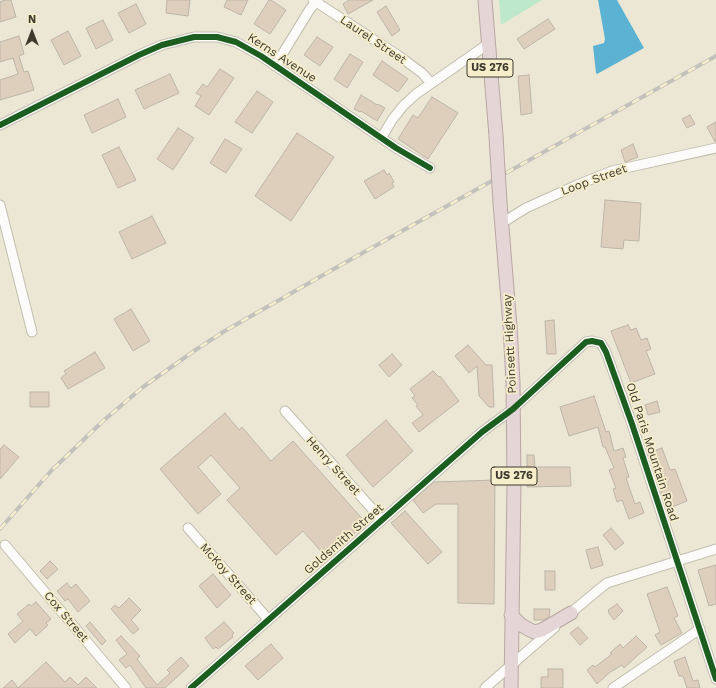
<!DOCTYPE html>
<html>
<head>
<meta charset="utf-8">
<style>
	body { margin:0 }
	#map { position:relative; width:716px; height:688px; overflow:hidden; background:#ece7d5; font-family:"Work Sans",sans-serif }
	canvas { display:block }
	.north { position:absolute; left:12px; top:12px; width:40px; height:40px; -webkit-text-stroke:3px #f6edcb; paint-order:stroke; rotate:0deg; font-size:11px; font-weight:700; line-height:16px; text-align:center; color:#3e3a2d }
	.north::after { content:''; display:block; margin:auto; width:14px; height:18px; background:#3e3a2d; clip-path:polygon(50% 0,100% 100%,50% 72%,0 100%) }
</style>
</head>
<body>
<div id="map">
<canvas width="716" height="688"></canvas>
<div class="north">N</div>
</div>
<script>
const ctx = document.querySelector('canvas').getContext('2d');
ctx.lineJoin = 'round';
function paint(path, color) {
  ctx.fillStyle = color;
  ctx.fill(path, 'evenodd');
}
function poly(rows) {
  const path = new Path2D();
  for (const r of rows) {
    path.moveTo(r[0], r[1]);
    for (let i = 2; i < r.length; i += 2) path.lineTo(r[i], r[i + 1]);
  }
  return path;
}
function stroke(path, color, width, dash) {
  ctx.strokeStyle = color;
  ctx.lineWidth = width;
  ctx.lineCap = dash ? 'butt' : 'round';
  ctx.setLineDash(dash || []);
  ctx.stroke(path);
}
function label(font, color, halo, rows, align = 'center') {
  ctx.font = font + ' "Work Sans",sans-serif';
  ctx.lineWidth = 3.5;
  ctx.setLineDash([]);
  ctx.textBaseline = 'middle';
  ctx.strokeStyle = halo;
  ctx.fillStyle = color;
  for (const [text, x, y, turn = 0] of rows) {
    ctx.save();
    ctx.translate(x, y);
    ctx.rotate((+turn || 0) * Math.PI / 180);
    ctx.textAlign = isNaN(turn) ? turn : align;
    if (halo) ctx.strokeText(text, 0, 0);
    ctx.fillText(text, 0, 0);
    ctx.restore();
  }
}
paint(poly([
	[499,0,542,0,501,25]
]), '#bde8ca');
paint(poly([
	[598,0,617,0,644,48,597,74,596,73,593,46,604,43,605,39]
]), '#5cb2d3');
const building = poly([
	[5,0,11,0,16,17,0,22,0,2,5,0],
	[167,0,190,0,188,16,166,13,167,0],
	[227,0,248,0,241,15,224,7,227,0],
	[269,0,271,0,286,10,270,34,254,24,269,0],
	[349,0,373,0,348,14,343,4,349,0],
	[136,4,146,24,129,33,118,13,136,4],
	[386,6,400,30,392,36,377,12,386,6],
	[548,19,555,29,524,49,517,39,548,19],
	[103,20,113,40,96,49,86,28,103,20],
	[68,31,81,56,64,65,51,40,68,31],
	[19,36,24,54,19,56,24,72,28,71,34,90,0,100,0,80,18,74,13,58,0,62,0,42,19,36],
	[317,37,333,47,320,66,304,55,317,37],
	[350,54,363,62,347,88,334,79,350,54],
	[382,61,408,79,398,92,373,75,382,61],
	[220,69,234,78,209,115,195,106,201,96,196,93,203,84,207,87,220,69],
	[170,74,179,93,144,109,135,90,170,74],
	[529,75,532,113,521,115,518,76,529,75],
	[257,91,273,102,252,133,235,122,257,91],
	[361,95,377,105,378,104,385,108,377,121,361,111,360,112,354,109,361,95],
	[432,97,458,113,428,159,398,139,413,115,418,118,432,97],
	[118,99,126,117,92,133,84,115,118,99],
	[690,115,695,124,687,128,682,119,690,115],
	[716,122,716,142,715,142,707,127,716,122],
	[178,128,194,138,173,170,157,159,178,128],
	[297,133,334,157,291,221,255,196,297,133],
	[225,139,242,149,226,173,210,163,225,139],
	[633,144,638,157,625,162,621,150,633,144],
	[119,147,136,180,118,188,102,155,119,147],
	[384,170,387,175,389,173,394,182,392,183,394,187,375,199,364,181,384,170],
	[605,200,641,203,639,241,624,240,623,249,601,247,605,200],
	[152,216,166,243,132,259,119,232,152,216],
	[131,309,150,341,133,351,114,319,131,309],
	[554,320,556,354,547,354,545,321,554,320],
	[628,325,631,330,636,328,641,340,647,338,651,349,646,351,655,374,631,383,611,331,628,325],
	[468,345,486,365,492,365,494,407,489,407,479,396,477,366,469,373,455,356,468,345],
	[95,352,105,368,68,389,61,378,66,374,64,371,95,352],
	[392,354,402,365,389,377,379,365,392,354],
	[433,371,439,377,440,376,459,401,419,432,412,423,423,415,416,406,418,405,412,398,415,396,410,389,433,371],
	[30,392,49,392,49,407,30,407,30,392],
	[594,396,606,432,609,431,614,451,623,448,626,457,623,458,629,477,626,478,635,504,640,502,644,513,629,519,622,500,617,502,613,489,616,488,609,470,614,468,605,447,603,447,598,427,569,436,560,407,594,396],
	[657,401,660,412,648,415,645,405,657,401],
	[225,413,239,430,242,427,271,461,293,441,366,523,327,558,303,531,276,555,227,500,240,488,211,455,198,467,221,494,198,514,160,469,225,413],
	[386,420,413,451,373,487,346,455,386,420],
	[4,445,19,457,0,479,0,449,4,445],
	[662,448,670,470,675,469,687,501,667,509,648,453,662,448],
	[527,455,534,455,535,467,570,467,571,486,527,487,527,455],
	[495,480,494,604,458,603,458,504,436,504,423,513,413,500,434,482,495,480],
	[405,511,442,552,428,564,391,523,405,511],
	[611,528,624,543,615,550,603,535,611,528],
	[598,547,603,565,591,569,586,550,598,547],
	[50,561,58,569,47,579,40,571,50,561],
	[716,565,716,604,709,606,698,570,716,565],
	[545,571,555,571,555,590,545,590,545,571],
	[213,574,231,595,217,608,199,586,213,574],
	[67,583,71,588,76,584,90,601,78,612,68,599,65,601,57,591,67,583],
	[667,587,678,616,674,618,682,633,661,645,655,635,660,632,647,594,667,587],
	[129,598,141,610,131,620,139,629,133,634,111,609,115,605,119,608,129,598],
	[36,602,51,619,46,623,48,625,36,636,30,629,15,643,8,634,23,621,17,614,29,604,31,606,36,602],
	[617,604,623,611,614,620,608,612,609,611,608,610,617,604],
	[534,609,550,609,549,617,544,620,534,620,534,609],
	[90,622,106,641,102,645,86,626,90,622],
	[224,622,234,633,232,635,233,637,218,649,216,647,213,649,205,638,224,622],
	[578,627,588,638,580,645,570,633,578,627],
	[121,636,140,656,137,659,157,685,170,673,167,670,181,657,189,666,165,688,146,688,130,665,126,668,119,660,127,654,116,640,121,636],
	[636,636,647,647,624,668,622,665,609,673,597,684,587,670,593,665,595,667,612,654,610,653,620,644,623,648,636,636],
	[271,644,283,658,258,680,245,666,271,644],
	[685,657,693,681,698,680,700,688,687,688,683,676,679,676,674,661,685,657],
	[46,662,65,682,70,677,78,685,86,677,97,688,3,688,12,680,18,688,46,662],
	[548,669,563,669,563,688,541,688,541,677,548,677,548,669]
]);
paint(building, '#decfbc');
stroke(building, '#bdb5a8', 1);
const minor = poly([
	[313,0,399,56,422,73,431,83],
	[275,66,310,9,318,0],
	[0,125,139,55,162,45,194,37,217,37,236,42,261,56,396,148,430,168],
	[382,137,392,120,403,106,416,94,488,44],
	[0,205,32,332],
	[502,223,526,208,577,185,612,171,716,148],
	[285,411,382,520],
	[188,528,268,619],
	[5,545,126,688],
	[567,616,597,591,607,583,716,549],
	[191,688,482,432,513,409,586,342,592,341,601,343,606,352,632,424,716,679],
	[485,688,555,627],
	[613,688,700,629]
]);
const highway = poly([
	[485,0,496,136],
	[500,203,510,326,513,383,514,485,511,688],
	[511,615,521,625,534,632,542,630,571,613]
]);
stroke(minor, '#c2beaf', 11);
stroke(highway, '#b8a6a2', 15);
stroke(minor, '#fcfbf9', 9);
stroke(highway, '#e4d5d7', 13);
const rail = poly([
	[0,529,51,471,103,421,143,387,194,351,223,332,332,270,716,56]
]);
stroke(rail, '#c2c1bc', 4);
stroke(rail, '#f6edcb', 2.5, [8]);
const highwayBridge = poly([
	[496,136,500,203]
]);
stroke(highwayBridge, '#b8a6a2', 15, []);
stroke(highwayBridge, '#e4d5d7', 13);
stroke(poly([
	[0,125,139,55,162,45,194,37,217,37,236,42,261,56,396,148,430,168],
	[191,688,482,432,513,409,586,342,592,341,601,343,606,352,632,424,716,679]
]), '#1b5e20', 6);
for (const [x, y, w] of [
	[490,68,46],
	[514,476,46]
]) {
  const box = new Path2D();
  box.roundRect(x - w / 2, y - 9, w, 18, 3);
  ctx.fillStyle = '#f6edcb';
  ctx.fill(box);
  stroke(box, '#3e3a2d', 1);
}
label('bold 11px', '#3e3a2d', null, [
	["US 276",490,68],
	["US 276",514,476]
]);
label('12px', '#3e3a2d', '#f6edcb', [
	["Laurel Street",373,40,34],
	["Kerns Avenue",282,58,33],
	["Loop Street",594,180,-20],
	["Poinsett Highway",510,344,-93],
	["Old Paris Mountain Road",652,452,72],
	["Henry Street",333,466,48],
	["Goldsmith Street",344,539,-41],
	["McKoy Street",228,574,48],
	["Cox Street",66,617,50]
]);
</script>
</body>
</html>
